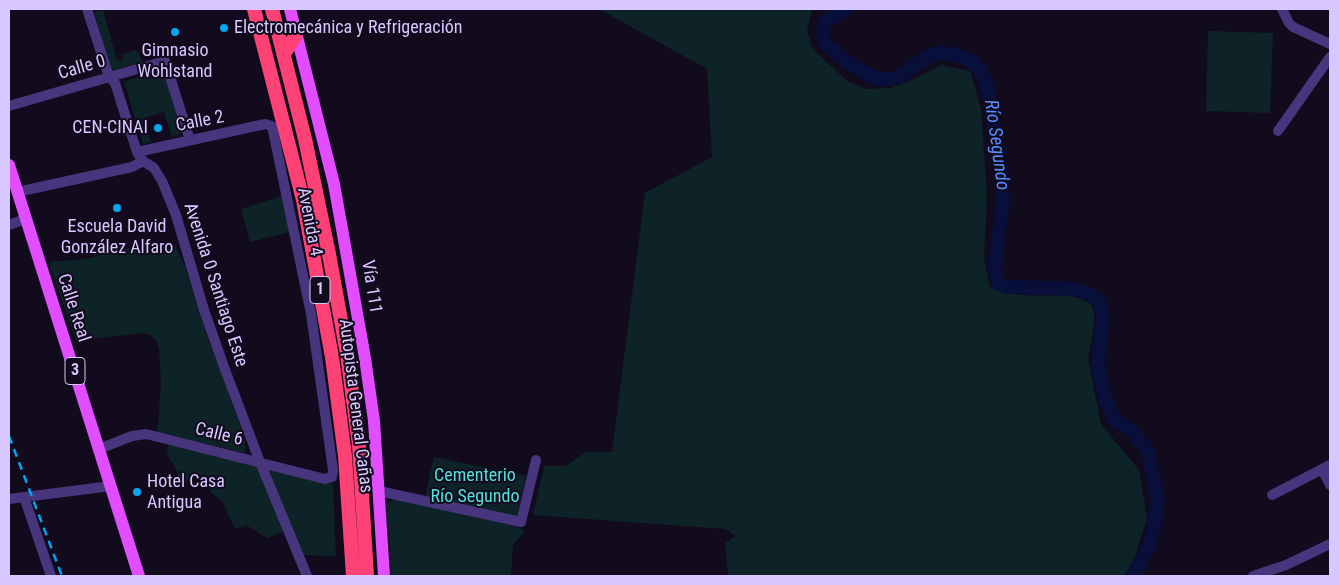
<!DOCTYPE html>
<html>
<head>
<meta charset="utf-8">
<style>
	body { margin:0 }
	#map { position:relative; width:1339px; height:585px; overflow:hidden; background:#120b1d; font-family:"Roboto Condensed",sans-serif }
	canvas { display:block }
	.frame { position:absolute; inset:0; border:10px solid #d9c7ff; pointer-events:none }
</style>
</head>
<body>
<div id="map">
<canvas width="1339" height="585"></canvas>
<div class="frame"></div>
</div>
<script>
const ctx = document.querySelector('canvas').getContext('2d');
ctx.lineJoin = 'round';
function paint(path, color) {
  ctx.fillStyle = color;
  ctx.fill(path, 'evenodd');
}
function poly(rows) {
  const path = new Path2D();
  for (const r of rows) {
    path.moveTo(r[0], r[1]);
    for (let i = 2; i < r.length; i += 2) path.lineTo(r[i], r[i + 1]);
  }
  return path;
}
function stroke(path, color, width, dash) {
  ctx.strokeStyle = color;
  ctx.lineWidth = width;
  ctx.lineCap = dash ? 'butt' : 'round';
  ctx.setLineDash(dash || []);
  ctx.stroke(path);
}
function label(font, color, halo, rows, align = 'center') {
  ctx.font = font + ' "Roboto Condensed",sans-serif';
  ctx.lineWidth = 4;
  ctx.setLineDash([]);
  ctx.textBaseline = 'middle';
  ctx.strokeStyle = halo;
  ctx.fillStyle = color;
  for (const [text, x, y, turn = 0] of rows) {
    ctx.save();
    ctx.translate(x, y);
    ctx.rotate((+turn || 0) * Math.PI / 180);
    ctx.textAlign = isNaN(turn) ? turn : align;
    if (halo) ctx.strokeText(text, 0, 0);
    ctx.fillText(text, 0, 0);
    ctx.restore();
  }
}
paint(poly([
	[599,9,812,9,807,30,812,48,847,81,866,89,891,88,917,78,941,65,970,71,981,109,987,196,984,259,990,287,1017,295,1073,296,1090,303,1094,313,1094,324,1088,360,1101,424,1139,470,1147,519,1134,559,1124,576,728,576,725,543,736,536,725,529,533,515,544,466,566,466,586,452,612,452,645,193,712,157,707,69],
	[103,10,117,60,123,59,123,54,136,50,136,52,139,52,142,62,111,71,94,12],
	[1208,31,1273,33,1270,113,1206,111],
	[163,69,183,133,172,137,164,112,143,118,151,142,143,144,124,82],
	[285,195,290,232,250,242,241,209],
	[175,245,185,267,208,339,244,435,246,447,245,453,156,432,158,427,161,384,159,349,156,340,150,335,142,333,76,341,49,262,86,259,133,247,140,252],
	[169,443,255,464,258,467,284,531,267,538,246,525,235,529,222,501,213,494,197,474,181,485,174,464,170,461,167,451],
	[434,457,526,476,517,517,425,497],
	[267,465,333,483,336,556,302,555],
	[395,498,514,526,525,531,513,545,511,576,392,576,387,504]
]), '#0e2327');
stroke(poly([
	[847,9,829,19,824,24,823,37,825,43,844,60,867,74,881,80,899,77,928,56,939,53,951,54,963,57,975,63,981,72,987,85,1002,175,1003,201,994,269,999,284,1007,287,1058,288,1078,290,1088,293,1098,300,1101,306,1103,323,1101,333,1098,364,1105,398,1114,419,1134,433,1148,452,1158,502,1150,545,1133,576]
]), '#070f3a', 14);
stroke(poly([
	[87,9,109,77,115,83,137,152,143,161,154,168,162,181,176,215,204,310,224,367,260,462,307,576],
	[1282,9,1289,23,1293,27,1330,44],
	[9,106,165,61,190,140],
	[1278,131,1330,57],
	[17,192,132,167,143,161],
	[9,225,25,219],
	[99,449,132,436,146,434,325,479,332,477,333,470,311,314,272,126,265,124,137,152],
	[1322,469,1330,485],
	[379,491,521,522,536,460],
	[1272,495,1330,465],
	[24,497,51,576],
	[9,499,111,486],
	[1253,576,1286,565,1330,544]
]), '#47357d', 10);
stroke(poly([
	[290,9,334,184,365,358,374,421,384,576],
	[9,165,139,576]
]), '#e24eff', 12);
stroke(poly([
	[254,9,303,200,332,357,345,456,353,576],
	[272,9,305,139,329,254,347,354,359,445,367,576],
	[284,54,296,35]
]), '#ff4275', 14);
stroke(poly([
	[9,436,62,576]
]), '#00a7f2', 2.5, [8, 6]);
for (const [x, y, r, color] of [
	[224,28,5,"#00a7f2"],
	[175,32,5,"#00a7f2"],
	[158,128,5,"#00a7f2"],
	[117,208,5,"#00a7f2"],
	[137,492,5,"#00a7f2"]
]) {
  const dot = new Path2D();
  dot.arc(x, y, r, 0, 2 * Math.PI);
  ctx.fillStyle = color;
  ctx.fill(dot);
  stroke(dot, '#120b1d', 2);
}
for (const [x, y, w] of [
	[320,290,20],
	[75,371,20]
]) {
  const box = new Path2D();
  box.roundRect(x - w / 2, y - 13.5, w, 27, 4);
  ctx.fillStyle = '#120b1d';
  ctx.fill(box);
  stroke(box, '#d9c7ff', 1);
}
label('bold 16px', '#d9c7ff', null, [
	["1",320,290],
	["3",75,371]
]);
label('18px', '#d9c7ff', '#120b1d', [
	["Electromecánica y Refrigeración",234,28],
	["Gimnasio",175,51,"center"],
	["Wohlstand",175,72,"center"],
	["CEN-CINAI",148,128,"right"],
	["Escuela David",117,227,"center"],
	["González Alfaro",117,248,"center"],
	["Hotel Casa",147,482],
	["Antigua",147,503]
], 'left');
label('18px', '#d9c7ff', '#120b1d', [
	["Calle 0",82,68,-16],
	["Calle 2",200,122,-11],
	["Avenida 4",309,222,79],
	["Avenida 0 Santiago Este",215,285,72],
	["Vía 111",371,287,81],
	["Calle Real",73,308,72],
	["Autopista General Cañas",355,406,83],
	["Calle 6",219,435,14]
]);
label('18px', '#51e1db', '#120b1d', [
	["Cementerio",475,476],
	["Río Segundo",475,497]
]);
label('italic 19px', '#558dff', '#120b1d', [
	["Río Segundo",996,145,82]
]);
</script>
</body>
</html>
